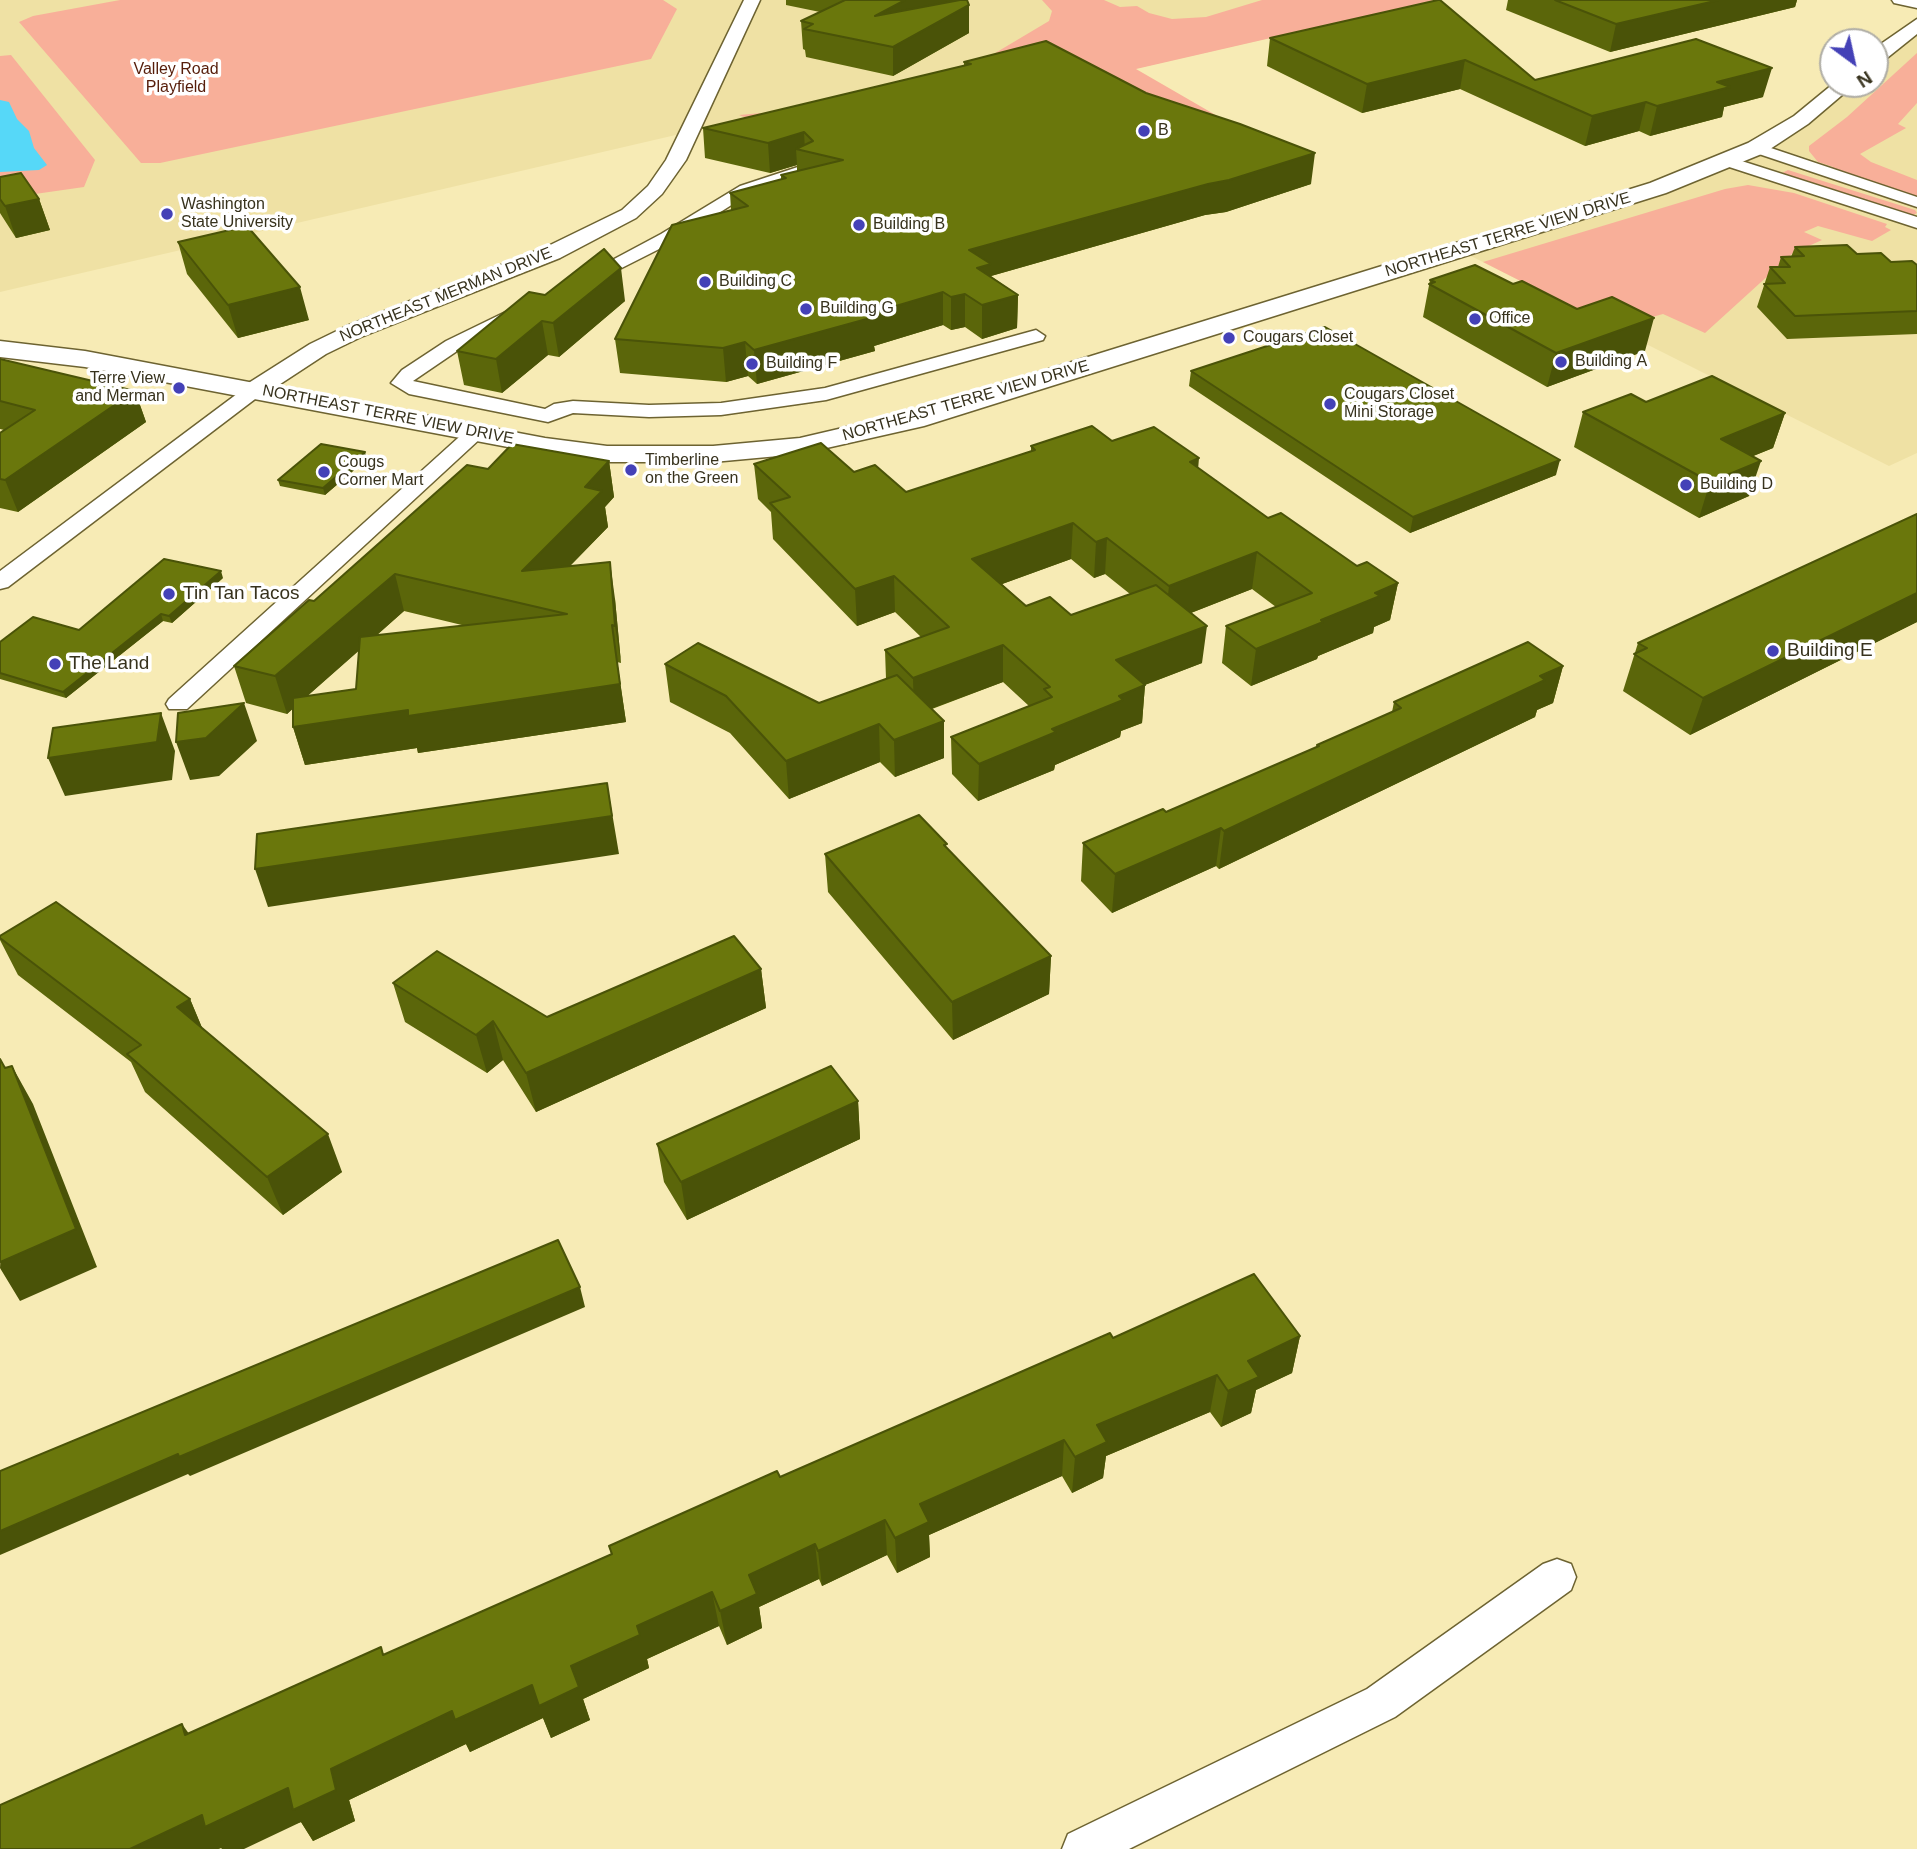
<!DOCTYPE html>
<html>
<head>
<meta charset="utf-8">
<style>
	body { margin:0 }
	#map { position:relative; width:1917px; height:1849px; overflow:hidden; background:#f7ebb5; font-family:Helvetica,sans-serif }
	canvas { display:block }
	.north { position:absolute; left:1819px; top:28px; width:70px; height:70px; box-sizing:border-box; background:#fff; border:2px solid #afada5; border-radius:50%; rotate:147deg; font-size:19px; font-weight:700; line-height:28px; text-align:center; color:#37321d }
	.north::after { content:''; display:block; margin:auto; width:24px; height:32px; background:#4441b7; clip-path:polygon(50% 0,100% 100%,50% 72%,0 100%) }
</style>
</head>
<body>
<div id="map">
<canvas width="1917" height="1849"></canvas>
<div class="north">N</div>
</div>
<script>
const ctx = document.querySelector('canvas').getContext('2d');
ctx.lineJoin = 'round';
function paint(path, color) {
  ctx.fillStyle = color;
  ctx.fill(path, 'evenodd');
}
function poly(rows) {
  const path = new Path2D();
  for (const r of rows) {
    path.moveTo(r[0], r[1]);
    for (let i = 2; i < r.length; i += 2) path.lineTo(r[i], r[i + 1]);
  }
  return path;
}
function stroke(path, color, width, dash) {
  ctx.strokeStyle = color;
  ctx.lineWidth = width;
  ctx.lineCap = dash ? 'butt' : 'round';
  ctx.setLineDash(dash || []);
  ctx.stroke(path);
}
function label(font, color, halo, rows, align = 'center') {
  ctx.font = font + ' Helvetica,sans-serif';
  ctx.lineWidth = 7;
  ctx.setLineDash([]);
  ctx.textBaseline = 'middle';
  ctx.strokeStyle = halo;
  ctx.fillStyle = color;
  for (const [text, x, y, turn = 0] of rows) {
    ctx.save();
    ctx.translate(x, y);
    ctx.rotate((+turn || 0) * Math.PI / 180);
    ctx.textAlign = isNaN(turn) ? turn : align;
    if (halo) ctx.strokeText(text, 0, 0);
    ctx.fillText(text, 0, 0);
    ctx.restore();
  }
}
paint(poly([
	[0,0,1436,0,1108,75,824,107,680,134,0,292],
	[1917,25,1917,453,1889,466,1459,250,1726,161,1845,84,1875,84,1875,58]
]), '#efe1a4');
paint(poly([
	[120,0,663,0,677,9,651,59,160,163,141,163,19,22,33,16],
	[1042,0,1104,0,1120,7,1137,6,1149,13,1172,19,1206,17,1262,0,1436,0,1136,69,1264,143,778,130,739,115,797,110,965,71,1049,21,1052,11],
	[1917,53,1917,103,1898,124,1906,128,1860,154,1871,162,1917,180,1917,197,1830,170,1833,167,1818,162,1809,151,1809,146,1847,117],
	[11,55,95,160,84,187,0,199,0,56],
	[1788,170,1915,210,1917,213,1911,216,1782,173],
	[1748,185,1794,193,1887,224,1885,227,1891,230,1872,241,1818,226,1804,232,1822,240,1793,253,1705,333,1663,314,1613,328,1483,262,1725,189]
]), '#f8af99');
paint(poly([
	[0,100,9,102,17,119,29,131,34,148,47,165,39,170,0,172]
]), '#56d8f8');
const minor = poly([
	[1892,0,1917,0,1917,8,1894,3,1892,0],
	[1756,143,1917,197,1917,207,1750,151,1750,145,1756,143],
	[1726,156,1917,217,1917,228,1720,164,1718,161,1726,156],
	[804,165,812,170,810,173,752,192,673,242,588,285,582,286,573,281,661,234,740,186,804,165],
	[520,305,529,310,526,314,460,349,413,381,545,409,554,404,573,401,649,405,721,403,825,388,1036,330,1045,336,1043,340,826,400,721,415,649,417,573,413,548,422,409,394,391,383,402,370,446,341,520,305],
	[256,383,266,389,263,393,8,587,0,589,0,571,249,385,256,383],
	[475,427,485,433,482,437,187,709,169,709,166,704,169,699,468,429,475,427],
	[1557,1559,1571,1564,1576,1577,1571,1590,1395,1717,1129,1849,1062,1849,1068,1834,1367,1689,1543,1564,1557,1559]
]);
const tertiary = poly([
	[744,0,760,0,686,160,662,194,636,218,560,258,363,336,326,354,265,394,247,394,244,389,247,384,310,344,347,326,544,248,622,210,648,186,666,160,744,0]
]);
const secondary = poly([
	[1917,19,1917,34,1882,62,1875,64,1875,48,1917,19],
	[1833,84,1855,84,1808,124,1764,153,1666,193,924,426,800,454,713,462,607,462,545,454,85,367,0,357,0,341,85,351,545,438,607,446,713,446,800,438,907,413,1650,183,1748,143,1794,116,1833,84]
]);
stroke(minor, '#6d6331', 3);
stroke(tertiary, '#6d6331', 3);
stroke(secondary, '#6d6331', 3);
paint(minor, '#fff');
paint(tertiary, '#fff');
paint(secondary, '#fff');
paint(poly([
	[786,0,957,0,969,33,893,76,806,57,805,50,803,49,801,21,820,12,786,5],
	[1438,0,1535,80,1763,97,1724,107,1722,117,1650,136,1639,131,1585,146,1460,89,1362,113,1267,66,1270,38],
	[1508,0,1797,0,1795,7,1610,52,1506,10],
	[1046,41,1311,184,1226,212,1205,215,991,276,1018,295,1017,328,982,339,965,327,951,330,943,325,874,346,875,351,757,384,748,376,726,382,620,373,615,339,731,210,730,193,781,179,781,175,797,171,797,165,770,173,705,158,703,128,964,66,964,62],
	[0,177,39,199,50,230,16,238,0,213],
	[178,242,309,320,238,338,187,274],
	[1795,247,1857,254,1891,262,1917,265,1917,334,1787,339,1757,307,1770,267,1778,267,1781,257,1791,257],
	[1430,280,1513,284,1577,309,1645,351,1547,387,1423,317],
	[545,295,625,301,559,357,548,355,502,393,464,385,457,351],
	[0,359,135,391,146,422,18,512,0,508,0,433,4,430,0,429],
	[1191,371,1556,475,1410,533,1189,386],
	[1646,402,1785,413,1773,448,1753,456,1749,496,1699,518,1574,447,1583,412],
	[1112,441,1198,468,1268,518,1357,566,1398,583,1390,620,1374,627,1373,633,1318,656,1317,659,1251,686,1222,663,1226,626,1276,607,1252,589,1191,613,1202,663,1145,685,1142,723,1121,731,1120,737,1055,765,1054,770,978,801,952,774,951,737,1029,706,1003,682,932,709,944,721,944,758,895,777,880,762,789,799,730,733,670,702,665,664,819,703,886,679,885,650,921,637,895,612,857,626,773,539,771,512,758,499,754,464,854,472,906,492,1031,451,1031,446],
	[1071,559,1094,578,1105,574,1130,594,1071,615,1026,606,1002,584],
	[367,459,325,495,280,486,278,480],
	[609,461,614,497,605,507,608,527,569,567,615,599,621,663,617,662,626,722,418,753,417,748,305,765,293,727,293,708,287,714,246,703,234,666,314,601,488,469],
	[404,611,466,626,376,636],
	[359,650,356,689,306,697],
	[1917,514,1917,622,1690,735,1623,691,1638,643],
	[223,578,172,623,163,621,66,698,0,679,0,642,79,630],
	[1563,666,1553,703,1537,710,1535,717,1219,869,1216,866,1112,913,1081,881,1083,843,1166,812,1316,747,1317,745,1392,712,1394,702],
	[947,848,1051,956,1049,994,953,1040,828,892,825,854],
	[0,936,190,999,202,1028,342,1172,283,1215,145,1092,131,1062,18,975,0,940],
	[761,969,766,1008,536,1112,503,1060,487,1073,405,1022,393,983,547,1017],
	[858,1101,860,1139,687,1220,664,1182,657,1144],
	[1300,1336,1292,1373,1256,1390,1251,1413,1221,1427,1210,1412,1106,1456,1103,1478,1072,1493,1062,1476,929,1535,930,1557,897,1573,887,1555,822,1586,819,1579,759,1607,762,1628,727,1645,719,1626,647,1659,649,1668,583,1699,590,1720,551,1738,543,1718,470,1752,466,1744,349,1800,355,1821,313,1841,301,1822,218,1849,0,1849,189,1733,381,1647,384,1655,611,1554,609,1546,780,1477,1113,1338]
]), '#5b660a');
paint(poly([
	[905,0,957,0,875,16],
	[1719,0,1797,0,1795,7,1610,52,1616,24],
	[969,5,969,33,893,76,893,47],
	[1465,60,1460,89,1362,113,1367,84],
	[1772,68,1763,97,1724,107,1722,117,1650,136,1657,106,1717,82],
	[1646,102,1639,131,1585,146,1592,116],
	[804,132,805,151,796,149,797,165,770,173,768,143],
	[1315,153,1311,184,1226,212,1205,215,991,276,990,297,969,250],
	[39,199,50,230,16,238,5,206],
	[621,268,625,301,559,357,553,323],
	[300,287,309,320,238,338,228,305],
	[943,292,943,325,874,346,875,351,757,384,754,350],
	[965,294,965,327,951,330,951,297],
	[1018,295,1017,328,982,339,982,305],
	[1654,318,1645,351,1547,387,1556,353],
	[542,321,548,355,502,393,496,359],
	[745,342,748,376,726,382,723,348],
	[135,391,146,422,18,512,5,480],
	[1785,413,1773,448,1709,474,1721,439],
	[365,452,367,459,325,495,323,488],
	[1199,458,1196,494,1190,462],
	[1560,460,1556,475,1410,533,1413,517],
	[609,461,614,497,605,507,608,527,531,606,522,571,585,487],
	[1761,461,1749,496,1699,518,1710,482],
	[1073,523,1071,559,972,595,972,559],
	[1107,538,1105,574,1094,578,1096,542],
	[1257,552,1252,589,1165,623,1169,586],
	[610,562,615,599,621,663,615,626],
	[221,571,223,578,172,623,169,616],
	[395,574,404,611,287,714,275,676],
	[894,576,895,612,857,626,855,589],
	[1398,583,1390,620,1374,627,1373,633,1318,656,1317,659,1251,686,1256,649,1321,620,1375,593],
	[1917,593,1917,622,1690,735,1703,698],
	[161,614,163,621,66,698,63,692],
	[612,625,626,722,418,753,417,748,305,765,293,727],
	[1207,626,1202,663,1113,697,1116,660],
	[1003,645,1003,682,914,715,913,678],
	[1563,666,1553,703,1537,710,1535,717,1219,869,1224,831],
	[1145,685,1142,723,1121,731,1120,737,1055,765,1054,770,978,801,979,764,1052,729,1119,696],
	[244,703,257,741,219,776,190,780,176,742],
	[161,713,175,751,172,780,65,796,48,758],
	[944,721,944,758,895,777,894,740],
	[879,724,880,762,789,799,786,761],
	[607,783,619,854,268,907,255,869],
	[1221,828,1216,866,1112,913,1115,874],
	[1051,956,1049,994,953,1040,952,1002],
	[761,969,766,1008,536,1112,526,1073],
	[190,999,206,1037,177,1007],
	[493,1021,503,1060,487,1073,476,1035],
	[12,1066,33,1104,97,1267,20,1301,0,1268],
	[858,1101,860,1139,687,1220,681,1182],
	[328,1134,342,1172,283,1215,267,1177],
	[580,1287,585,1307,190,1476,188,1474,0,1555,0,1531,178,1454],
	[1300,1336,1292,1373,1256,1390,1251,1413,1221,1427,1228,1391,1248,1361],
	[1217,1375,1210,1412,1106,1456,1103,1478,1072,1493,1075,1457,1097,1425],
	[1064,1440,1062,1476,929,1535,930,1557,897,1573,895,1538,920,1504],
	[885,1520,887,1555,822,1586,818,1551],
	[815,1544,819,1579,759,1607,762,1628,727,1645,720,1611,749,1575],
	[712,1592,719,1626,647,1659,649,1668,583,1699,590,1720,551,1738,543,1718,470,1752,466,1744,349,1800,355,1821,313,1841,301,1822,244,1849,222,1849,221,1848,218,1849,130,1849,202,1815,331,1769,452,1711,571,1666,637,1626],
	[182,1724,205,1756,185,1735]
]), '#4a5308');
const building = poly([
	[845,0,905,0,875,16,960,0,967,0,969,5,893,47,804,29,813,24,801,21,845,0],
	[1438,0,1440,0,1535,80,1696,39,1772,68,1717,82,1730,87,1657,106,1646,102,1592,116,1465,60,1367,84,1270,38,1438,0],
	[1555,0,1719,0,1616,24,1555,0],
	[1046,41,1146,93,1240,124,1315,153,1229,180,1208,184,969,250,991,264,977,268,1018,295,982,305,965,294,951,297,943,292,869,314,874,317,754,350,745,342,723,348,615,339,672,225,748,206,730,193,786,178,781,175,843,160,796,149,813,141,804,132,768,143,703,128,971,64,964,62,1046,41],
	[21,173,39,199,5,206,0,199,0,177,21,173],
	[247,226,300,287,228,305,178,242,247,226],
	[1847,245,1857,254,1881,253,1891,262,1912,261,1917,265,1917,311,1795,316,1764,284,1785,283,1770,267,1790,267,1781,257,1804,256,1795,247,1847,245],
	[604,249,621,268,553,323,542,321,496,359,457,351,529,292,545,295,604,249],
	[1475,265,1513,284,1522,281,1577,309,1612,297,1654,318,1556,353,1429,284,1435,282,1430,280,1475,265],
	[1325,327,1560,460,1413,517,1191,371,1325,327],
	[0,359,135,391,5,480,0,479,0,433,35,410,0,401,0,359],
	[1712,376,1785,413,1721,439,1761,461,1710,482,1583,412,1631,394,1646,402,1712,376],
	[1092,426,1112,441,1154,427,1199,458,1190,462,1268,518,1281,513,1357,566,1367,562,1398,583,1375,593,1380,596,1321,620,1323,622,1256,649,1226,626,1312,593,1257,552,1169,586,1107,538,1096,542,1073,523,972,559,1026,606,1050,597,1071,615,1156,585,1207,626,1116,660,1145,685,1119,696,1123,700,1052,729,1056,732,979,764,951,737,1052,697,1044,689,1050,687,1003,645,913,678,885,650,949,627,894,576,855,589,770,503,790,497,754,464,821,443,854,472,875,465,906,492,1035,450,1031,446,1092,426],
	[321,444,365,452,323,488,278,480,321,444],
	[512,444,609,461,585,487,602,491,522,571,610,562,615,626,612,625,620,684,408,716,408,710,293,727,293,698,356,689,360,637,567,614,395,574,275,676,234,666,309,600,314,601,467,465,488,469,512,444],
	[1917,514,1917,593,1703,698,1634,654,1647,648,1638,643,1917,514],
	[164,559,221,571,169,616,161,614,63,692,0,673,0,642,33,617,79,630,164,559],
	[1528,642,1563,666,1540,676,1545,680,1224,831,1221,828,1115,874,1083,843,1163,809,1166,812,1319,746,1317,745,1401,708,1394,702,1528,642],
	[698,643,819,703,897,675,944,721,894,740,879,724,786,761,726,696,665,664,698,643],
	[244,703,206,738,176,742,178,713,244,703],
	[161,713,157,742,48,758,53,728,161,713],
	[607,783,612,816,255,869,257,834,607,783],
	[919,815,947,844,944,845,1051,956,952,1002,825,854,919,815],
	[56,902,190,999,177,1007,328,1134,267,1177,127,1054,141,1045,0,938,0,936,56,902],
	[734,936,761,969,526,1073,493,1021,476,1035,393,983,437,951,547,1017,734,936],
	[0,1059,5,1068,12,1066,76,1229,0,1262,0,1059],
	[831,1066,858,1101,681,1182,657,1144,831,1066],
	[558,1240,580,1287,179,1457,178,1454,0,1531,0,1471,558,1240],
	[1254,1274,1300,1336,1248,1361,1259,1377,1228,1391,1217,1375,1097,1425,1107,1442,1075,1457,1064,1440,920,1504,929,1522,895,1538,885,1520,818,1551,815,1544,749,1575,757,1594,720,1611,712,1592,637,1626,640,1635,571,1666,579,1687,539,1706,532,1685,455,1720,452,1711,331,1769,336,1790,293,1810,288,1788,205,1827,202,1815,130,1849,0,1849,0,1805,182,1724,185,1735,381,1647,383,1655,612,1554,609,1546,777,1471,780,1477,1110,1333,1113,1338,1254,1274]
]);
paint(building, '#6a770c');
stroke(building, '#4a5308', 2);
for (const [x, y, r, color] of [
	[1144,131,7,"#4441b7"],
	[167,214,7,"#4441b7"],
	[859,225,7,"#4441b7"],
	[705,282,7,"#4441b7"],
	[806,309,7,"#4441b7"],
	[1475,319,7,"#4441b7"],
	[1229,338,7,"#4441b7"],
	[1561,362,7,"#4441b7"],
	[752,364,7,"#4441b7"],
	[179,388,7,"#4441b7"],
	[1330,404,7,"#4441b7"],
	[631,470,7,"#4441b7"],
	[324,472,7,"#4441b7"],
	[1686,485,7,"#4441b7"],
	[169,594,7,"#4441b7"],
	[1773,651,7,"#4441b7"],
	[55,664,7,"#4441b7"]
]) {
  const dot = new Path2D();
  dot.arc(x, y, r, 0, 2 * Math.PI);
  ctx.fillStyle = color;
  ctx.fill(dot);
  stroke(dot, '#fff', 2.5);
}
label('16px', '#561d0a', '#fff', [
	["Valley Road",176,70],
	["Playfield",176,88]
]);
label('16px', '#37321d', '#fff', [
	["B",1158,131],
	["Washington",181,205],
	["State University",181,223],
	["Building B",873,225],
	["Building C",719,282],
	["Building G",820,309],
	["Office",1489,319],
	["Cougars Closet",1243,338],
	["Building A",1575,362],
	["Building F",766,364],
	["Terre View",165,379,"right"],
	["and Merman",165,397,"right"],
	["Cougars Closet",1344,395],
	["Mini Storage",1344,413],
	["Timberline",645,461],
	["on the Green",645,479],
	["Cougs",338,463],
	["Corner Mart",338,481],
	["Building D",1700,485]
], 'left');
label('16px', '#37321d', '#fff', [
	["NORTHEAST TERRE VIEW DRIVE",1508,235,-17],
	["NORTHEAST MERMAN DRIVE",446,295,-22],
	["NORTHEAST TERRE VIEW DRIVE",966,401,-16],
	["NORTHEAST TERRE VIEW DRIVE",388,415,11]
]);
label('19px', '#37321d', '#fff', [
	["Tin Tan Tacos",183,594],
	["Building E",1787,651],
	["The Land",69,664]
], 'left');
</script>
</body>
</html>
